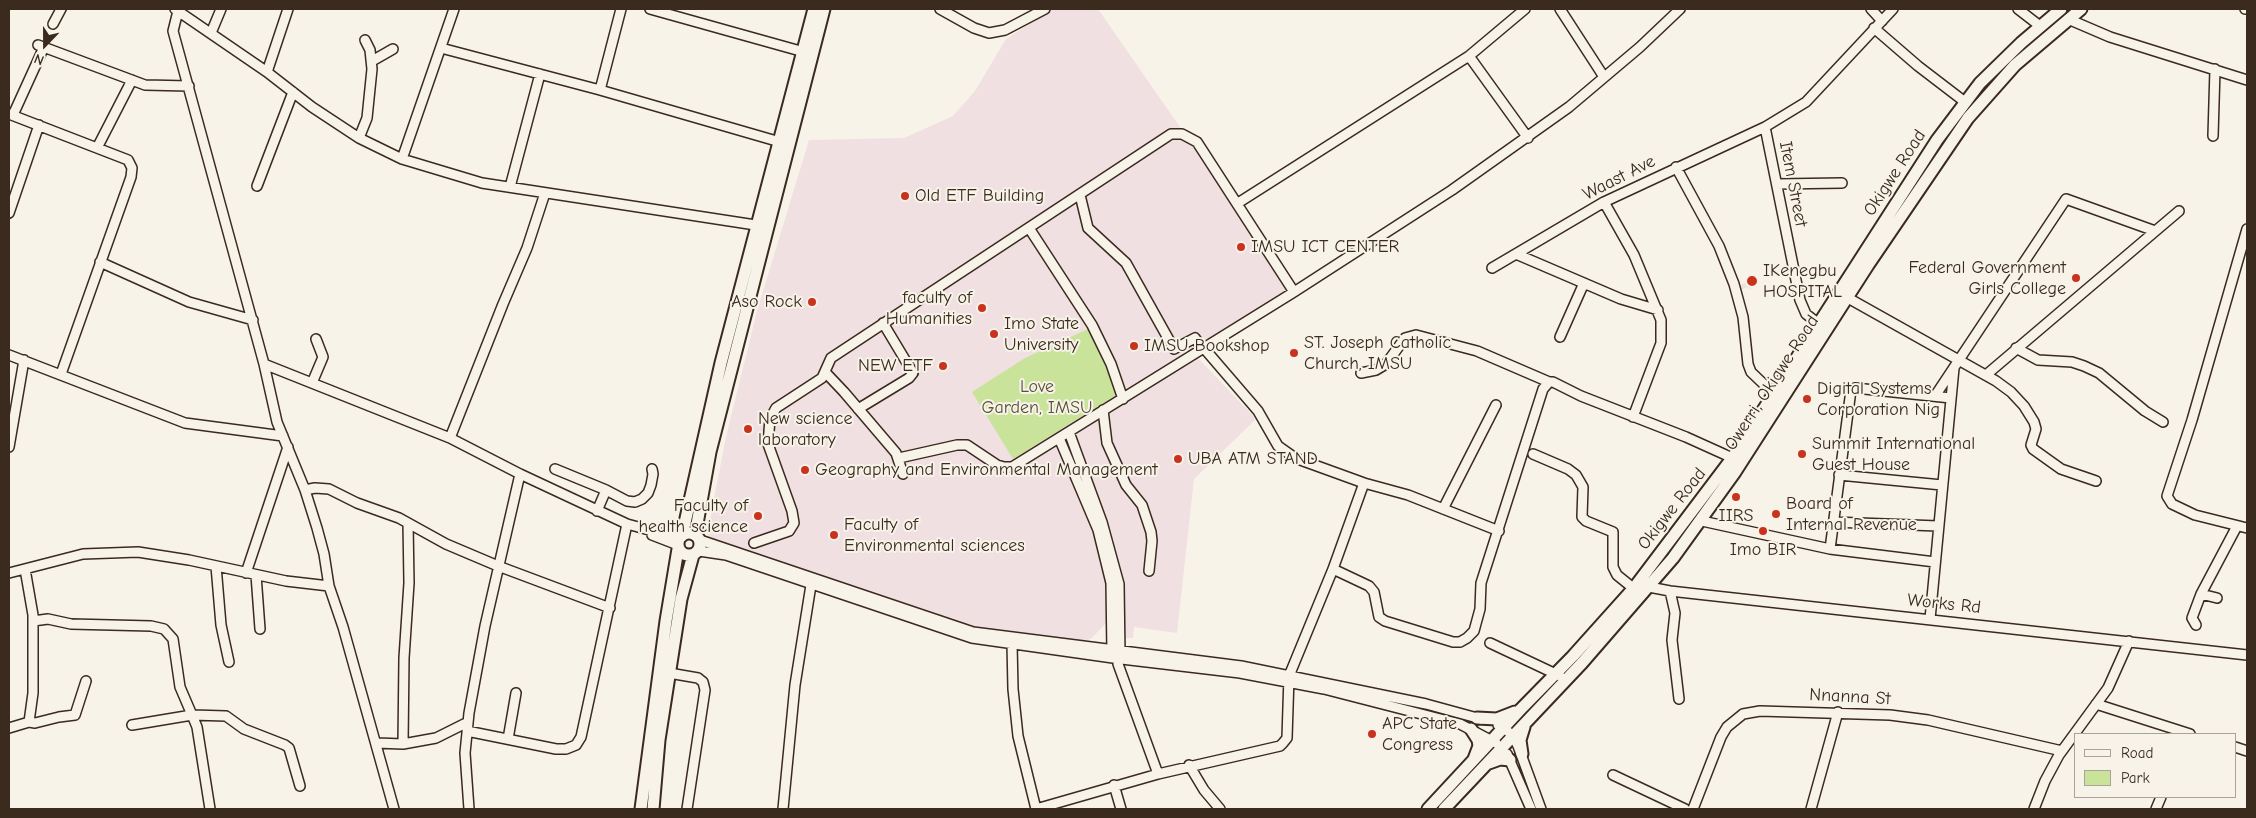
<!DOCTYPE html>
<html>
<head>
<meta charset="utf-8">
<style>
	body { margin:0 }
	#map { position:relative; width:2256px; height:818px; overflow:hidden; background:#f7f3e8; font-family:"Comic Neue",sans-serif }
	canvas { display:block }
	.frame { position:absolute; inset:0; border:10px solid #3b2a1e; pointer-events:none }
	.legend { position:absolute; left:2074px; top:733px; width:162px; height:65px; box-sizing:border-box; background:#f7f3e8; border:1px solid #aca397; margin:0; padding:6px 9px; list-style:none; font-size:15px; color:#3b2a1e }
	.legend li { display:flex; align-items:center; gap:10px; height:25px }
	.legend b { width:25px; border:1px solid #aca397 }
	.north { position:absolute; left:20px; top:20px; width:50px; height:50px; -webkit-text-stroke:4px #f7f3e8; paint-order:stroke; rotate:202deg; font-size:14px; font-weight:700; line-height:20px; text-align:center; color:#3b2a1e }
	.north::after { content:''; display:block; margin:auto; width:18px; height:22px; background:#3b2a1e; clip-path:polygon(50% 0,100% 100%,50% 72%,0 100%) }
</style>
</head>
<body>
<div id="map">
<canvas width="2256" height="818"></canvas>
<div class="frame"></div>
<ul class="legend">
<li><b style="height:6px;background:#f7f3e8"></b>Road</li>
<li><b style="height:14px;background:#c9e39a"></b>Park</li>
</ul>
<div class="north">N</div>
</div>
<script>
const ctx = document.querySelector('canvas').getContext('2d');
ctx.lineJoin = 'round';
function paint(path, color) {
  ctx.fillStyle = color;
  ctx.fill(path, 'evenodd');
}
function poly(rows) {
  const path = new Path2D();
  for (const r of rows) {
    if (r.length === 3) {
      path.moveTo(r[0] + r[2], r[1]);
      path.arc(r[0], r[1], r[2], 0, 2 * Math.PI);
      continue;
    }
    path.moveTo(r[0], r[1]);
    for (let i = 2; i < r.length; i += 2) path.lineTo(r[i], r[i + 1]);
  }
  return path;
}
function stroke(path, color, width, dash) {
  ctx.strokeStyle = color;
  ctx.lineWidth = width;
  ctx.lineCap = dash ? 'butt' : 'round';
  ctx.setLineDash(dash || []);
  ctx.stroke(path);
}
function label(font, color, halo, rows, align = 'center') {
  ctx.font = font + ' "Comic Neue",sans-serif';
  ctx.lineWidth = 4;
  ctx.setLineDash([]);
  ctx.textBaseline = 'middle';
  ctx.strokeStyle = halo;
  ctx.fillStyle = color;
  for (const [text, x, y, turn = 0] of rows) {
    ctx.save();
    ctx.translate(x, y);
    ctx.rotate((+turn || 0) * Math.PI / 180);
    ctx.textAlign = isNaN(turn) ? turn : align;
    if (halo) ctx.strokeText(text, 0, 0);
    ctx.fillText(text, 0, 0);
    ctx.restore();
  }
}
paint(poly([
	[1053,9,1098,9,1191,143,1295,298,1198,358,1256,419,1194,479,1177,633,1134,627,1133,638,1124,638,1123,624,1105,624,1092,638,1079,643,993,633,957,625,763,559,708,537,712,509,726,437,757,311,809,140,904,138,953,116,975,91,1006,39],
	[1755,277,1758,285,1750,289,1748,287,1740,290,1739,286]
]), '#f1e0e2');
paint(poly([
	[1088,329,1118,394,1013,459,972,392,1025,358]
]), '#c9e39a');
const minor = poly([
	[175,9,267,72,312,107,359,138,402,159,482,183,762,226],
	[650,9,804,52],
	[940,9,974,28,989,33,1005,30,1045,9],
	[1560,9,1604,77],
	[1871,9,1882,21],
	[2018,9,2040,26],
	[2245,9,2247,9],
	[178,11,173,31,264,364,277,422,305,490,317,528,324,554,329,586,343,627,394,809],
	[2068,19,2110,37,2247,80],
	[53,24,61,9],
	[1874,28,1918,66,1965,102],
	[211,33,221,9],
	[38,45,145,85,189,86],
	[441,48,600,90,780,142],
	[1469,56,1528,138],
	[372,61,393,49],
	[267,72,288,9],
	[600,90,621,9],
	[9,114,128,160,132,168,131,177,61,374],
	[13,115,44,47],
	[2213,136,2215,69],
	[359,138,367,118,372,69,370,50,365,40],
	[97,148,132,80],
	[402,159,454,9],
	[1676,167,1719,246,1734,284,1743,317,1748,364,1751,372,1774,394],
	[1777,184,1842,183],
	[257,186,293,92],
	[510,187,540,74],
	[1080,195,1088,228,1126,263,1174,349,1195,338,1202,348],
	[1604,202,1634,255,1661,320,1661,343,1633,417],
	[1238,203,1469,56,1525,9],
	[9,213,39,125],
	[1029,228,1092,325,1111,364,1123,399],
	[2247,229,2192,420,2167,496,2172,504,2195,515,2247,528],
	[1516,254,1621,299,1658,310],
	[100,262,189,302,253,320],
	[1492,268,1604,202,1765,127],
	[1848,298,1996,381,2011,392,2024,406,2034,422,2036,429,2031,445,2033,449,2061,469,2096,481],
	[1819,324,1806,314,1800,300,1765,127,1806,102,1893,9],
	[1560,337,1584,283],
	[1203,347,1258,411,1278,446,1295,458,1364,483,1408,495,1499,531],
	[2016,348,2038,360,2072,362,2084,366,2099,373,2145,411,2163,422],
	[9,355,185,423,283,436],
	[264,364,450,438,520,474,627,524,679,538],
	[826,373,844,392,896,453,903,474],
	[1361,373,1376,370,1386,364,1405,338,1416,335,1477,351,1549,382],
	[1986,375,2179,211],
	[312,383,323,357,316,339],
	[1935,396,2066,199,2155,231],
	[858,409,909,378,913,373,883,323],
	[1103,410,1107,443,1126,485,1142,505,1151,532,1152,541,1149,571],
	[1069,432,1102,522,1119,584,1120,654],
	[450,438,503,304,527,248,545,193],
	[1059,438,1098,530,1111,583,1112,654],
	[9,447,24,360],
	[1533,454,1568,469,1576,475,1583,487,1582,517,1586,521,1613,532,1613,567,1617,575,1638,592],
	[899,458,957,445,967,445,997,465,1004,467,1012,467,1294,292,1452,190,1569,107,1640,47,1680,9],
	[555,469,606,490],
	[1839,475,1942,485],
	[305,490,315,488,329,489,357,503,399,518,446,544,498,566,610,608],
	[1443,509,1496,405],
	[597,511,606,490,627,501,635,502,642,499,648,493,651,485,653,474,652,469],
	[1702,521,1830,549,1935,562],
	[1833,522,1938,526],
	[652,535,678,545],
	[700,540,973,632,1241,666,1426,704,1481,719],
	[754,543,789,531,794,523,792,511,768,444,770,419,776,408,822,378,831,358,1171,134,1182,134,1197,142,1294,292],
	[1830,549,1851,390,1855,388,1951,398],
	[699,551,726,555,972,638,1113,658,1240,673,1324,689,1460,724,1496,743],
	[216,566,221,625,229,662],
	[1333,569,1369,586,1374,592,1379,617,1385,621,1453,642,1460,642,1467,638,1474,631,1480,609,1481,583,1543,389,1549,382,1553,382,1581,396,1686,437,1737,460],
	[9,573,83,554,138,552,189,560,286,581,329,586],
	[246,573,288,447],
	[256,575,260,629],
	[1645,584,1649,587,1670,591,2247,655],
	[1670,591,1675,613,1672,640,1679,699],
	[2201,594,2217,598],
	[1930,619,1954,368],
	[33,621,48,619,71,624,151,626,164,629,173,639,180,687,192,715,226,716,244,729,285,745,289,748,300,786],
	[2196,625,2192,618,2201,594,2237,526],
	[1490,643,1560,676],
	[1012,644,1013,689,1018,736,1036,809],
	[1118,664,1158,774],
	[669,673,698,678,703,682,705,690,687,809],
	[2096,704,2190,734],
	[29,722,35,723,59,717,75,715,86,681],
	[132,725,192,715,197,727,210,809],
	[1498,725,1503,727,1513,736,1518,746,1541,809],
	[9,728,29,722,33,693,33,615,25,569],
	[467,731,556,749,566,749,576,745,581,737,627,524],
	[508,739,516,693],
	[377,743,403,744,436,738,468,722],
	[403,744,404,658,409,583,408,523],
	[2235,747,2247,751],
	[1507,754,1531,809],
	[1189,765,1204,790,1220,809],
	[1613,775,1685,809],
	[1114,785,1121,809],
	[469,809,465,753,469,713,485,626,520,474],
	[783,809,795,685,811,585],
	[1036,809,1158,774,1280,746,1283,743,1287,738,1289,676,1333,569,1364,483],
	[1693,809,1721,737,1727,727,1743,714,1760,711,1890,715,1928,720,2062,751],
	[1811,809,1838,712],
	[2034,809,2045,781,2059,755,2108,688,2129,641],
	[2156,809,2161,797]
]);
const major = poly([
	[689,544,11],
	[695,535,710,452,824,9],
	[682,536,721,363,814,9],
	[1477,718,1497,719,1515,712],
	[1471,729,1478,740,1479,746,1474,759],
	[1522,754,1520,740,1524,727],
	[1489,763,1500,759,1510,760],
	[641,809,666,621,678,549],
	[653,809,659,740,681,599,693,555],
	[1428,809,1519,711,1573,656,1634,588,1733,457,1937,140,1980,83,2021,43,2061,9],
	[1444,809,1582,663,1673,558,1735,472,1868,265,1968,118,2015,65,2081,9]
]);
stroke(minor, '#3b2a1e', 12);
stroke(major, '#3b2a1e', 15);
stroke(minor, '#f7f3e8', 9);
stroke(major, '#f7f3e8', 11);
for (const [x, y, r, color] of [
	[905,196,5,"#c8321e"],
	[1241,247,5,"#c8321e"],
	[2076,278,5,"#c8321e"],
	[1752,281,6,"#c8321e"],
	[812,302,5,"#c8321e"],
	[982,308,5,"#c8321e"],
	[994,334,5,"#c8321e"],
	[1134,346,5,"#c8321e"],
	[1294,353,5,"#c8321e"],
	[943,366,5,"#c8321e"],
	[1807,399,5,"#c8321e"],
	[748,429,5,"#c8321e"],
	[1802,454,5,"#c8321e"],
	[1178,459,5,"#c8321e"],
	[805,470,5,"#c8321e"],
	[1736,497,5,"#c8321e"],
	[1776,514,5,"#c8321e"],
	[758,516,5,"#c8321e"],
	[1763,531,5,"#c8321e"],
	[834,535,5,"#c8321e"],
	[1372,734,5,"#c8321e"]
]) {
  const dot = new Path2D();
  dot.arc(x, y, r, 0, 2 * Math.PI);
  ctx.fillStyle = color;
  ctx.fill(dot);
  stroke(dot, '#f7f3e8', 2);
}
label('18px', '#3b2a1e', '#f7f3e8', [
	["Okigwe Road",1895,173,-57],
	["Waast Ave",1619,178,-27],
	["Item Street",1793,184,79],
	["Owerri, Okigwe Road",1772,383,-57],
	["Okigwe Road",1672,509,-52],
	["Works Rd",1944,604,6],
	["Nnanna St",1850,697,3]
]);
label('18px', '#3b2a1e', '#f7f3e8', [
	["Old ETF Building",915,196],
	["IMSU ICT CENTER",1251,247],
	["Federal Government",2066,268,"right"],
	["Girls College",2066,289,"right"],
	["IKenegbu",1763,271],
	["HOSPITAL",1763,292],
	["faculty of",972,298,"right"],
	["Humanities",972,319,"right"],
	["Aso Rock",802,302,"right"],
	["Imo State",1004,324],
	["University",1004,345],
	["ST. Joseph Catholic",1304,343],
	["Church, IMSU",1304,364],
	["IMSU Bookshop",1144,346],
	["NEW ETF",933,366,"right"],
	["Digital Systems",1817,389],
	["Corporation Nig",1817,410],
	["New science",758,419],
	["laboratory",758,440],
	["Summit International",1812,444],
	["Guest House",1812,465],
	["UBA ATM STAND",1188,459],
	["Geography and Environmental Management",815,470],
	["Board of",1786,504],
	["Internal Revenue",1786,525],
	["Faculty of",748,506,"right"],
	["health science",748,527,"right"],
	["IIRS",1736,516,"center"],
	["Faculty of",844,525],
	["Environmental sciences",844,546],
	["Imo BIR",1763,550,"center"],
	["APC State",1382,724],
	["Congress",1382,745]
], 'left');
label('18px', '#574f37', '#f7f3e8', [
	["Love",1037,387],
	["Garden, IMSU",1037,408]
]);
</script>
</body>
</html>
